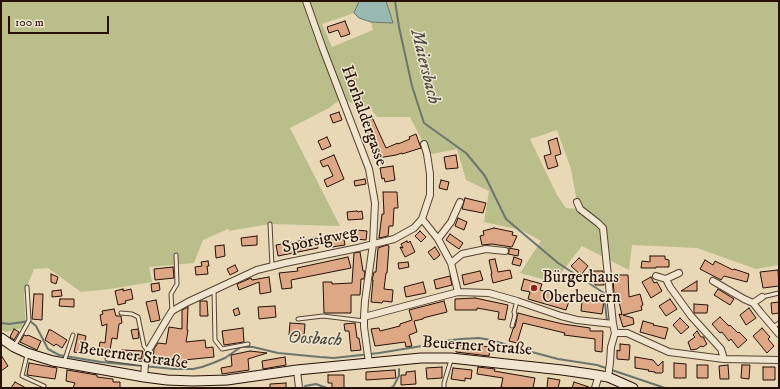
<!DOCTYPE html>
<html>
<head>
<meta charset="utf-8">
<style>
	body { margin:0 }
	#map { position:relative; width:780px; height:389px; overflow:hidden; background:#e8d8b6; font-family:"IM FELL DW Pica",serif }
	canvas { display:block }
	.frame { position:absolute; inset:0; border:2px solid #261006; pointer-events:none }
	.scale { position:absolute; left:8px; top:16px; width:101px; height:18px; box-sizing:border-box; border:2px solid #261006; border-top:0; padding-left:5px; font-size:12px; line-height:14px; white-space:nowrap; color:#261006; -webkit-text-stroke:3px #f0e6d0; paint-order:stroke }
</style>
</head>
<body>
<div id="map">
<canvas width="780" height="389"></canvas>
<div class="frame"></div>
<div class="scale">100 m</div>
</div>
<script>
const ctx = document.querySelector('canvas').getContext('2d');
ctx.lineJoin = 'round';
function paint(path, color) {
  ctx.fillStyle = color;
  ctx.fill(path, 'evenodd');
}
function poly(rows) {
  const path = new Path2D();
  for (const r of rows) {
    path.moveTo(r[0], r[1]);
    for (let i = 2; i < r.length; i += 2) path.lineTo(r[i], r[i + 1]);
  }
  return path;
}
function stroke(path, color, width, dash) {
  ctx.strokeStyle = color;
  ctx.lineWidth = width;
  ctx.lineCap = dash ? 'butt' : 'round';
  ctx.setLineDash(dash || []);
  ctx.stroke(path);
}
function label(font, color, halo, rows, align = 'center') {
  ctx.font = font + ' "IM FELL DW Pica",serif';
  ctx.lineWidth = 3;
  ctx.setLineDash([]);
  ctx.textBaseline = 'middle';
  ctx.strokeStyle = halo;
  ctx.fillStyle = color;
  for (const [text, x, y, turn = 0] of rows) {
    ctx.save();
    ctx.translate(x, y);
    ctx.rotate((+turn || 0) * Math.PI / 180);
    ctx.textAlign = isNaN(turn) ? turn : align;
    if (halo) ctx.strokeText(text, 0, 0);
    ctx.fillText(text, 0, 0);
    ctx.restore();
  }
}
paint(poly([
	[1,1,359,1,354,13,322,24,332,47,373,30,371,22,393,23,386,1,779,1,779,265,756,269,697,248,632,245,629,270,582,246,554,282,520,273,541,241,521,230,484,222,489,191,466,180,457,149,432,154,424,144,410,117,377,117,371,109,351,103,342,98,329,108,290,128,340,226,270,224,228,231,230,229,228,229,203,240,194,263,149,267,152,282,110,289,81,292,48,268,34,269,24,294,26,327,6,332,1,330],
	[557,130,571,169,577,202,580,209,566,208,557,195,530,139]
]), '#babe8b');
const water = poly([
	[359,1,386,1,393,23,371,22,359,18,354,13,359,1]
]);
paint(water, '#97b9b2');
stroke(water, '#6a756d', 1);
stroke(poly([
	[395,1,399,27,412,86,424,123,466,153,485,176,506,219,558,263,604,293,607,322],
	[1,323,9,324,30,321,36,326,48,349,59,355,101,362,174,369,193,369,202,367,213,363,225,358,241,347,253,347,278,353,320,357,334,358,379,353,422,346,444,341,461,339,479,338,491,340,528,351,558,359,597,365,665,388],
	[305,386,316,384,327,388],
	[390,388,393,387,399,376,399,369]
]), '#6a756d', 2);
const building = poly([
	[345,21,350,34,341,37,338,30,329,33,327,27,345,21],
	[339,112,342,120,333,123,330,115,339,112],
	[371,115,386,148,398,143,398,144,410,139,409,137,416,134,421,148,402,154,402,153,396,155,378,158,377,148,375,149,372,144,364,124,363,124,361,119,371,115],
	[327,137,331,146,322,150,318,141,327,137],
	[557,138,561,154,555,156,558,166,548,169,544,156,551,154,548,141,557,138],
	[334,155,344,179,327,187,324,180,333,176,328,165,323,167,320,161,334,155],
	[456,155,458,168,446,169,444,157,456,155],
	[393,166,395,180,385,182,384,178,382,179,380,168,393,166],
	[365,179,366,184,355,186,354,181,365,179],
	[441,180,449,182,447,190,439,188,441,180],
	[383,192,397,192,398,208,394,208,393,226,389,226,388,236,379,238,382,214,384,214,383,192],
	[465,198,486,203,483,213,462,209,465,198],
	[357,211,358,212,362,211,363,219,348,220,347,212,357,211],
	[458,218,467,222,464,230,455,226,458,218],
	[494,228,513,232,512,235,517,236,512,247,492,244,482,245,480,236,484,235,483,231,494,228],
	[355,230,367,231,366,240,355,239,355,230],
	[420,231,426,237,421,242,415,236,420,231],
	[343,233,345,245,332,247,329,236,343,233],
	[450,234,463,243,459,249,446,240,450,234],
	[257,236,257,245,242,246,241,238,257,236],
	[316,237,318,248,278,256,276,245,305,240,316,237],
	[407,241,408,243,410,241,415,252,405,257,400,247,403,248,401,244,407,241],
	[224,245,225,256,216,258,215,246,224,245],
	[387,245,389,246,387,273,386,273,384,289,393,290,392,302,383,301,382,303,371,302,373,280,372,280,374,272,376,272,378,248,387,245],
	[435,247,440,255,434,260,428,252,435,247],
	[509,248,519,250,518,256,508,254,509,252,509,248],
	[360,252,363,271,365,271,364,279,361,279,360,295,351,295,351,313,324,313,323,282,332,282,332,284,352,283,354,253,360,252],
	[650,256,665,256,665,259,669,260,669,267,656,267,656,268,641,268,642,261,650,262,650,256],
	[348,257,351,268,291,280,292,288,282,289,279,273,298,271,297,268,348,257],
	[514,257,522,260,520,266,512,264,514,257],
	[579,258,588,266,581,275,571,266,579,258],
	[495,259,498,272,510,270,512,278,493,283,491,274,492,274,489,260,495,259],
	[705,260,713,265,715,261,733,270,734,269,749,274,747,282,724,276,721,280,700,269,705,260],
	[208,261,209,266,207,266,208,274,196,275,195,267,202,266,201,262,208,261],
	[408,262,409,267,399,269,398,263,408,262],
	[235,265,238,271,230,275,227,269,235,265],
	[173,267,174,278,155,280,154,269,173,267],
	[778,270,779,286,763,288,760,272,778,270],
	[480,271,483,280,464,285,462,275,480,271],
	[589,271,603,271,604,285,595,285,595,278,589,278,589,271],
	[51,274,58,277,56,284,51,282,51,274],
	[617,275,628,275,629,297,640,294,643,305,641,306,642,310,623,315,633,318,634,324,623,327,619,314,622,315,617,293,614,293,613,280,618,280,617,275],
	[450,276,452,285,436,289,434,280,450,276],
	[269,277,271,292,260,294,259,282,239,290,237,284,251,278,252,280,269,277],
	[651,277,654,283,657,282,662,291,651,298,642,282,651,277],
	[524,279,542,284,540,290,570,298,566,310,528,299,530,292,521,290,524,279],
	[697,281,697,291,681,291,697,281],
	[423,282,426,293,406,297,404,287,423,282],
	[159,283,160,290,152,292,151,284,159,283],
	[123,289,123,291,131,289,133,299,125,301,126,303,118,305,115,291,123,289],
	[718,289,734,299,730,305,714,295,718,289],
	[61,290,62,296,52,297,52,291,61,290],
	[34,294,43,294,42,320,32,319,34,294],
	[475,298,508,305,505,320,498,319,499,312,477,308,477,310,455,310,455,299,475,298],
	[60,299,74,299,74,307,59,306,60,299],
	[670,299,677,309,666,316,659,306,670,299],
	[156,300,160,320,151,322,146,302,156,300],
	[594,300,604,301,602,314,581,311,582,301,593,302,594,300],
	[200,301,207,301,208,316,200,316,200,301],
	[444,301,447,312,423,318,423,319,414,321,417,332,409,335,412,346,406,347,405,342,375,346,371,329,379,328,380,331,400,326,400,324,412,320,409,310,444,301],
	[779,302,779,313,772,314,771,303,779,302],
	[694,304,708,305,707,313,694,313,694,304],
	[275,306,276,317,259,319,258,307,275,306],
	[188,307,187,330,188,330,186,342,205,340,206,348,213,347,214,357,184,360,183,364,153,360,154,349,158,343,166,344,169,327,182,329,182,310,188,307],
	[238,308,240,314,235,316,233,310,238,308],
	[749,308,756,318,746,325,740,315,749,308],
	[114,309,116,316,121,316,122,323,119,324,117,339,112,338,109,356,98,355,100,342,105,343,107,324,102,326,100,315,103,314,102,311,114,309],
	[518,313,533,317,563,324,590,328,590,331,603,331,602,352,595,351,595,339,564,335,565,333,523,323,517,343,509,341,513,329,515,327,518,313],
	[720,317,729,326,730,325,738,333,739,332,747,340,738,348,731,339,729,341,722,332,720,333,712,324,720,317],
	[680,318,689,327,681,334,673,325,680,318],
	[643,321,654,324,653,325,668,328,665,339,640,332,643,321],
	[290,323,305,324,304,336,289,335,290,323],
	[355,323,357,338,359,338,361,350,351,351,349,331,345,331,344,324,355,323],
	[243,328,244,342,224,345,222,331,243,328],
	[762,328,770,337,768,339,774,346,767,353,753,336,762,328],
	[14,329,19,332,14,340,10,337,14,329],
	[138,329,139,338,133,339,131,330,138,329],
	[49,330,51,330,67,340,62,348,56,344,54,346,45,340,49,330],
	[697,331,701,337,704,337,704,339,707,344,703,347,701,346,697,349,691,350,688,342,695,337,693,335,697,331],
	[78,334,86,336,82,354,74,352,78,334],
	[24,335,27,336,28,335,41,341,37,350,20,342,24,335],
	[620,344,630,345,629,360,617,359,617,350,620,351,620,344],
	[456,345,472,347,472,345,490,347,489,356,456,352,456,345],
	[122,350,143,351,141,359,122,358,122,350],
	[250,351,267,353,248,359,249,370,222,374,221,368,232,366,231,355,250,351],
	[1,355,8,366,1,371,1,355],
	[285,357,286,365,263,369,262,361,285,357],
	[635,357,653,360,658,366,663,361,663,372,662,373,655,373,655,372,648,371,649,370,635,368,635,357],
	[29,363,57,368,55,379,27,375,29,363],
	[674,363,686,364,686,378,674,378,674,363],
	[697,365,708,365,708,378,697,378,697,365],
	[728,365,729,379,720,379,719,366,728,365],
	[742,365,750,365,749,379,741,378,742,365],
	[442,367,442,378,427,379,426,368,442,367],
	[478,367,495,369,494,371,535,378,533,388,507,388,501,387,503,378,477,374,478,367],
	[763,367,775,367,775,380,763,380,763,367],
	[453,368,472,370,471,379,465,378,465,381,451,379,453,368],
	[67,370,97,375,97,377,113,379,113,382,120,382,120,388,73,388,75,383,66,381,67,370],
	[395,370,396,378,366,380,366,372,395,370],
	[415,371,416,384,401,385,401,375,406,375,406,372,415,371],
	[328,375,344,375,344,388,332,388,332,383,328,383,328,375],
	[548,378,560,380,558,388,547,388,548,378],
	[15,382,26,388,11,388,15,382],
	[574,382,589,387,589,388,572,388,574,382],
	[286,383,286,388,270,388,270,384,286,383]
]);
paint(building, '#dea887');
stroke(building, '#261006', 1);
const lane = poly([
	[270,224,272,266],
	[214,290,215,340,222,349,248,344],
	[762,297,779,293],
	[172,311,171,294,177,284,176,255],
	[121,313,132,314,138,317,144,346,148,351],
	[298,319,323,316,364,321],
	[512,326,515,315,514,312,517,301],
	[773,327,779,323],
	[15,345,27,324,29,320,27,287],
	[27,355,22,376,44,386],
	[107,359,145,364],
	[64,362,73,335],
	[444,388,444,383,451,360]
]);
const street = poly([
	[306,1,323,49,369,169,375,203,373,244,365,301,364,317,364,327,369,363],
	[577,202,580,209,598,223,603,228,613,324,615,333,611,347,610,363,608,377],
	[422,219,438,239,451,263,458,292],
	[438,239,451,222,460,202],
	[451,263,462,254,486,249,505,251],
	[656,276,666,279,679,273],
	[666,279,670,287,691,316,721,349,724,359],
	[713,281,744,299,753,303,762,297],
	[753,303,761,313,779,334],
	[364,317,458,292,489,293,517,301,561,316,577,320,613,324],
	[615,333,627,333,669,352,724,359,779,360],
	[297,370,299,388],
	[144,377,145,364,148,351,167,319,172,311,188,302,257,270,285,263,358,248,394,239,414,228,422,219,430,195,430,174,427,154,424,144],
	[595,388,599,375]
]);
const secondary = poly([
	[1,338,14,347,27,353,53,361,144,377,167,380,193,381,227,380,297,370,421,358,451,358,562,370,590,374,608,377,633,388]
]);
stroke(lane, '#564232', 5);
stroke(street, '#564232', 8);
stroke(secondary, '#261006', 11);
stroke(lane, '#f0e6d0', 3);
stroke(street, '#f0e6d0', 6);
stroke(secondary, '#f0e6d0', 9);
for (const [x, y, r, color] of [
	[534,288,4,"#8f2418"]
]) {
  const dot = new Path2D();
  dot.arc(x, y, r, 0, 2 * Math.PI);
  ctx.fillStyle = color;
  ctx.fill(dot);
  stroke(dot, '#f0e6d0', 1.5);
}
label('17px', '#261006', '#f0e6d0', [
	["Horhaldergasse",363,116,70],
	["Spörsigweg",320,241,-12],
	["Beuerner Straße",477,347,4],
	["Beuerner Straße",133,357,8]
]);
label('17px', '#261006', '#f0e6d0', [
	["Bürgerhaus",542,278],
	["Oberbeuern",542,298]
], 'left');
label('italic 18px', '#4e4b42', '#f0e6d0', [
	["Maiersbach",424,67,76],
	["Oosbach",315,340,3]
]);
</script>
</body>
</html>
